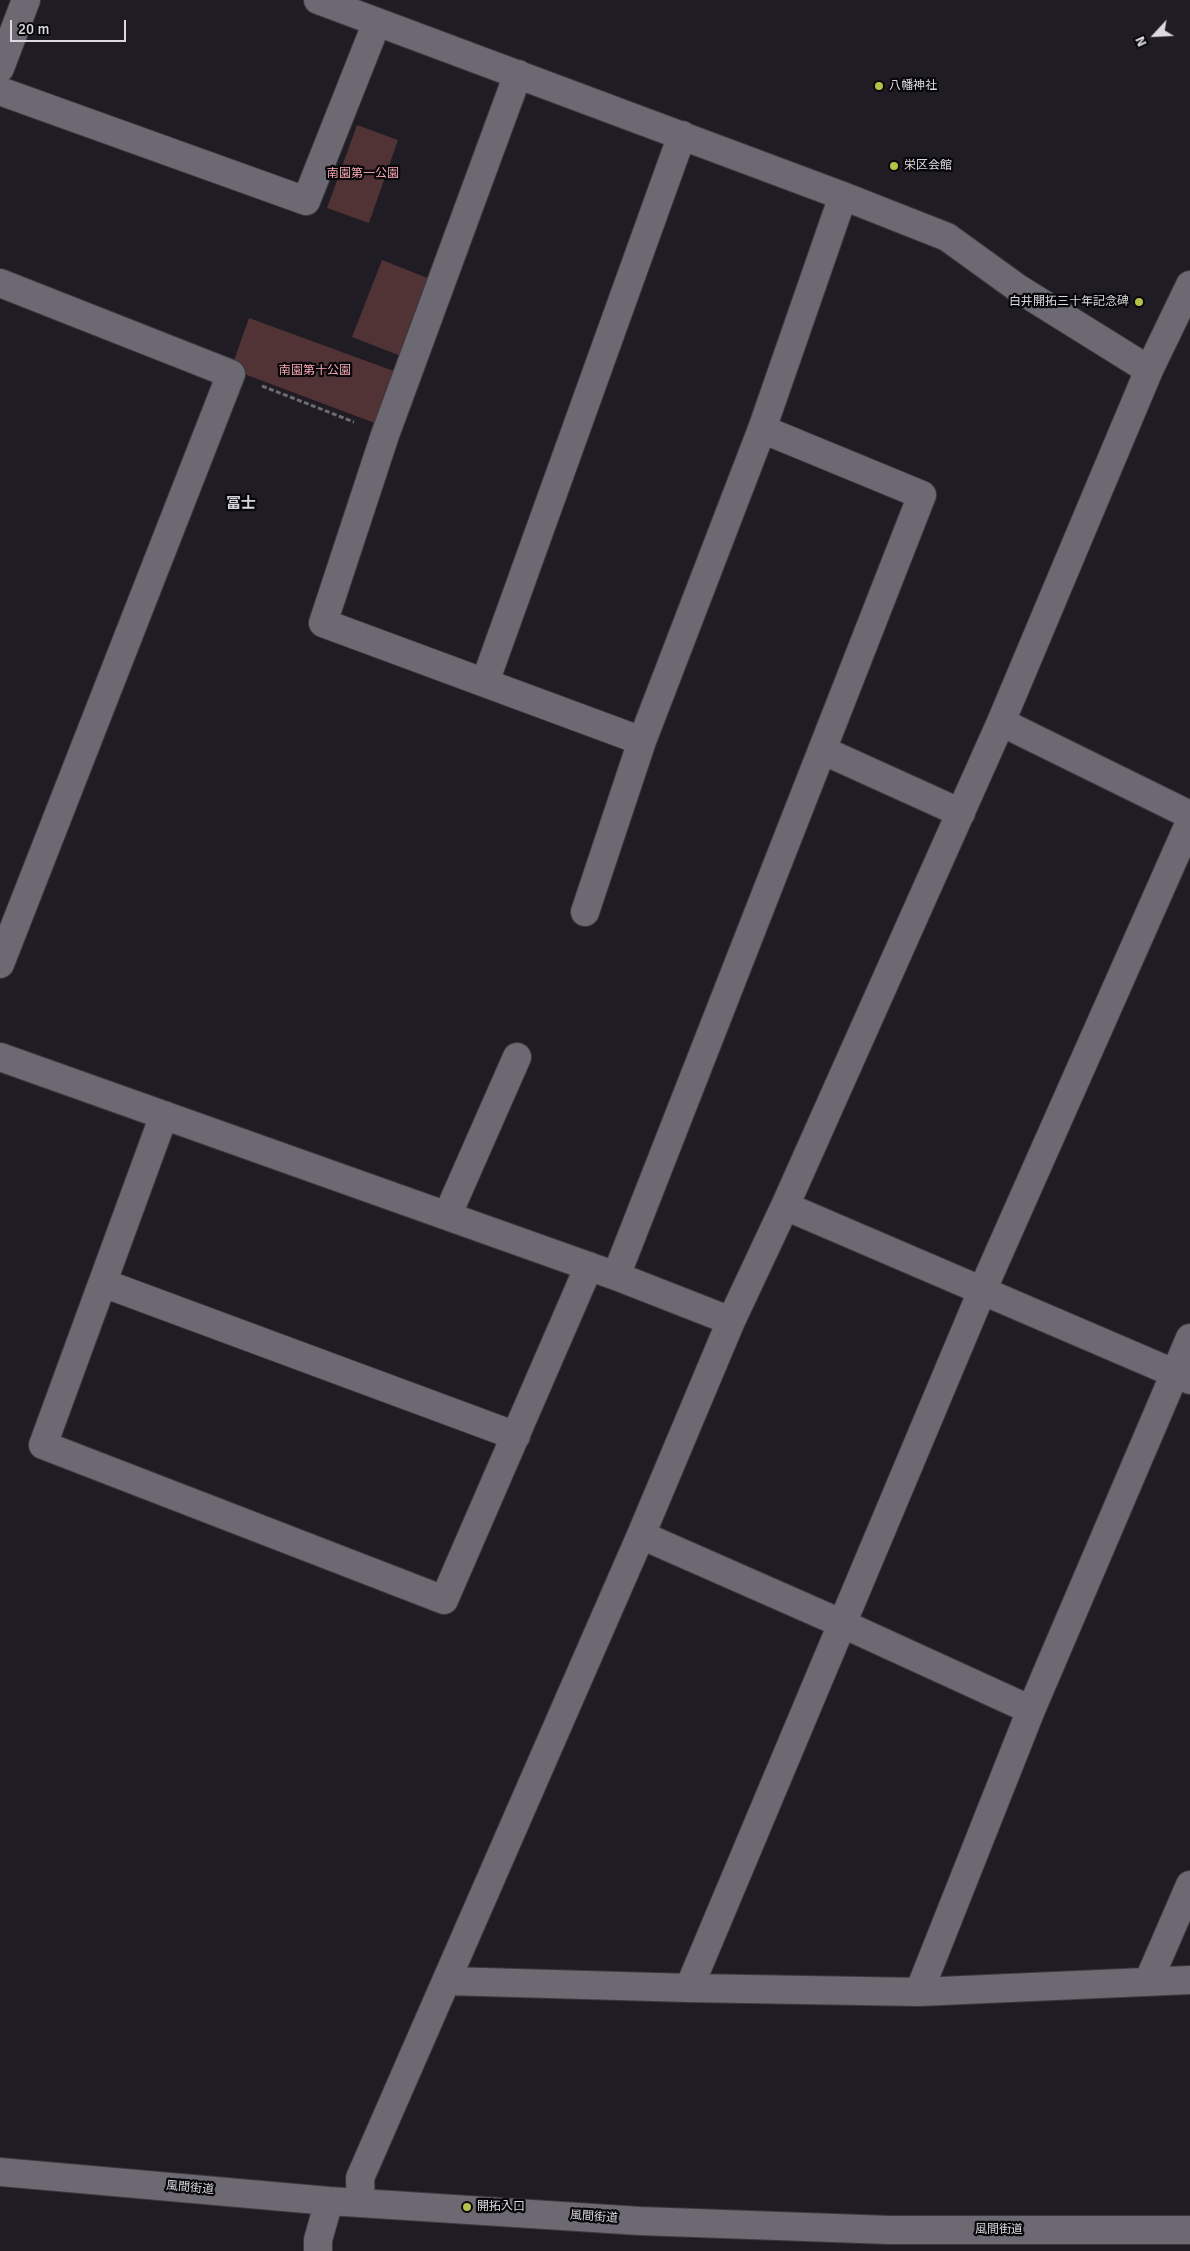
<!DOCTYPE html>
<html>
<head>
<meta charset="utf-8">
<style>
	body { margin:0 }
	#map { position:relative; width:1190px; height:2251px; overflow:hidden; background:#1f1c23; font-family:Signika,sans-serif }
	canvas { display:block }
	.north { position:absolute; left:1130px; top:10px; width:50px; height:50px; -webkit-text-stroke:4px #08070a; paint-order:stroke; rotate:245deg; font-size:14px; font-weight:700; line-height:20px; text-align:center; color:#dcdadf }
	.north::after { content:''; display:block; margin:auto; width:18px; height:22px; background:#dcdadf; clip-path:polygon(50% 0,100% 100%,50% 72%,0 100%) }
	.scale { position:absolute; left:10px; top:20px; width:116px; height:22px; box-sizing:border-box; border:2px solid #dcdadf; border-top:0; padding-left:6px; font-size:15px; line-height:18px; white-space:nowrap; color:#dcdadf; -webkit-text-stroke:4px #08070a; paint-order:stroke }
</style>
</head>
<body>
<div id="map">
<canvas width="1190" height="2251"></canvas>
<div class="north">N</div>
<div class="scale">20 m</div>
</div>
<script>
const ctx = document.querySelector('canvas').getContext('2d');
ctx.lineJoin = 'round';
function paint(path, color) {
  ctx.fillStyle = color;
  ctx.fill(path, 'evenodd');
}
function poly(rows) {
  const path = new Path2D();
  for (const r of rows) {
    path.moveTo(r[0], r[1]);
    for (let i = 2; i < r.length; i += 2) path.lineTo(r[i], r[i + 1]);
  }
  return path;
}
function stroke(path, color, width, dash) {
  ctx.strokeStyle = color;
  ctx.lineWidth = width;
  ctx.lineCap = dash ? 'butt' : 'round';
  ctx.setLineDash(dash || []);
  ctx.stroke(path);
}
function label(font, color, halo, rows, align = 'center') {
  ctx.font = font + ' Signika,"Noto Sans JP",sans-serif';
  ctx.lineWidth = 4.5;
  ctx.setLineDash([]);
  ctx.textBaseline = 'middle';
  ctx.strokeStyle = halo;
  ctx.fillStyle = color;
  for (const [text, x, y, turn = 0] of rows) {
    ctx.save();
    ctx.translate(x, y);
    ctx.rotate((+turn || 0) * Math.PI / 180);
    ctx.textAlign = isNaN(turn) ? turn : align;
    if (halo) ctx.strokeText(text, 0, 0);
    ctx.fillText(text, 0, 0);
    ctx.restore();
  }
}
paint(poly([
	[357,125,398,140,369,223,327,208],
	[382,260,435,281,406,358,352,337],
	[249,318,399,373,380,425,231,369]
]), '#513336');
const street = poly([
	[318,0,843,196,947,237,1019,289,1149,370],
	[0,68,26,0],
	[518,74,385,435,323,623,642,741],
	[0,91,306,201,377,22],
	[0,283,231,374,0,964],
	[485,682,682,135],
	[1001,722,1190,815],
	[822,750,961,813],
	[585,912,642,741,762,429,843,196],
	[0,1057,616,1276,731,1321],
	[164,1115,43,1445,444,1600,589,1266],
	[785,1206,1190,1380],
	[447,1216,517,1057],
	[616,1276,922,495,762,429],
	[103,1283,516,1436],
	[641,1535,843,1624,1031,1710],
	[447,1981,689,1988,919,1992,1190,1980],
	[1148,1982,1190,1885],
	[689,1988,982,1291,1190,822],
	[919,1992,1031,1710,1190,1338],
	[361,2203,360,2178,641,1535,731,1321,785,1206,1001,722,1149,370,1190,285]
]);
const secondary = poly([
	[0,2172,329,2201,640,2221,889,2230,1190,2230],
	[318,2251,318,2240,329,2201]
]);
stroke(street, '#3c3a3f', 30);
stroke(secondary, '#3c3a3f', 30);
stroke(poly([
	[262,386,354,422]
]), '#6d6b71', 3, [5, 2.5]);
stroke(street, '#6d6972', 28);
stroke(secondary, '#6d6972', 28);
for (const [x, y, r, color] of [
	[879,86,5,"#b6c148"],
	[894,166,5,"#b6c148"],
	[1139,302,5,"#b6c148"],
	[467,2207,5,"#b6c148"]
]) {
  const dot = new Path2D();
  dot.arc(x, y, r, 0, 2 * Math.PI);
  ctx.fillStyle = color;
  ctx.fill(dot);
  stroke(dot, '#08070a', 2);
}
label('12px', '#dcdadf', '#08070a', [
	["八幡神社",889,86],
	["栄区会館",904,166],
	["白井開拓三十年記念碑",1129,302,"right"],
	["開拓入口",477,2207]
], 'left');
label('12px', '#f9aab3', '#08070a', [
	["南園第一公園",363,174],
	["南園第十公園",315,371]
]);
label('12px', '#dcdadf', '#08070a', [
	["風間街道",190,2188,5],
	["風間街道",594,2217,4],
	["風間街道",999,2230]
]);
label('bold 15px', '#d9d6e0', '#08070a', [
	["冨士",241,504]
]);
</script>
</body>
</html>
